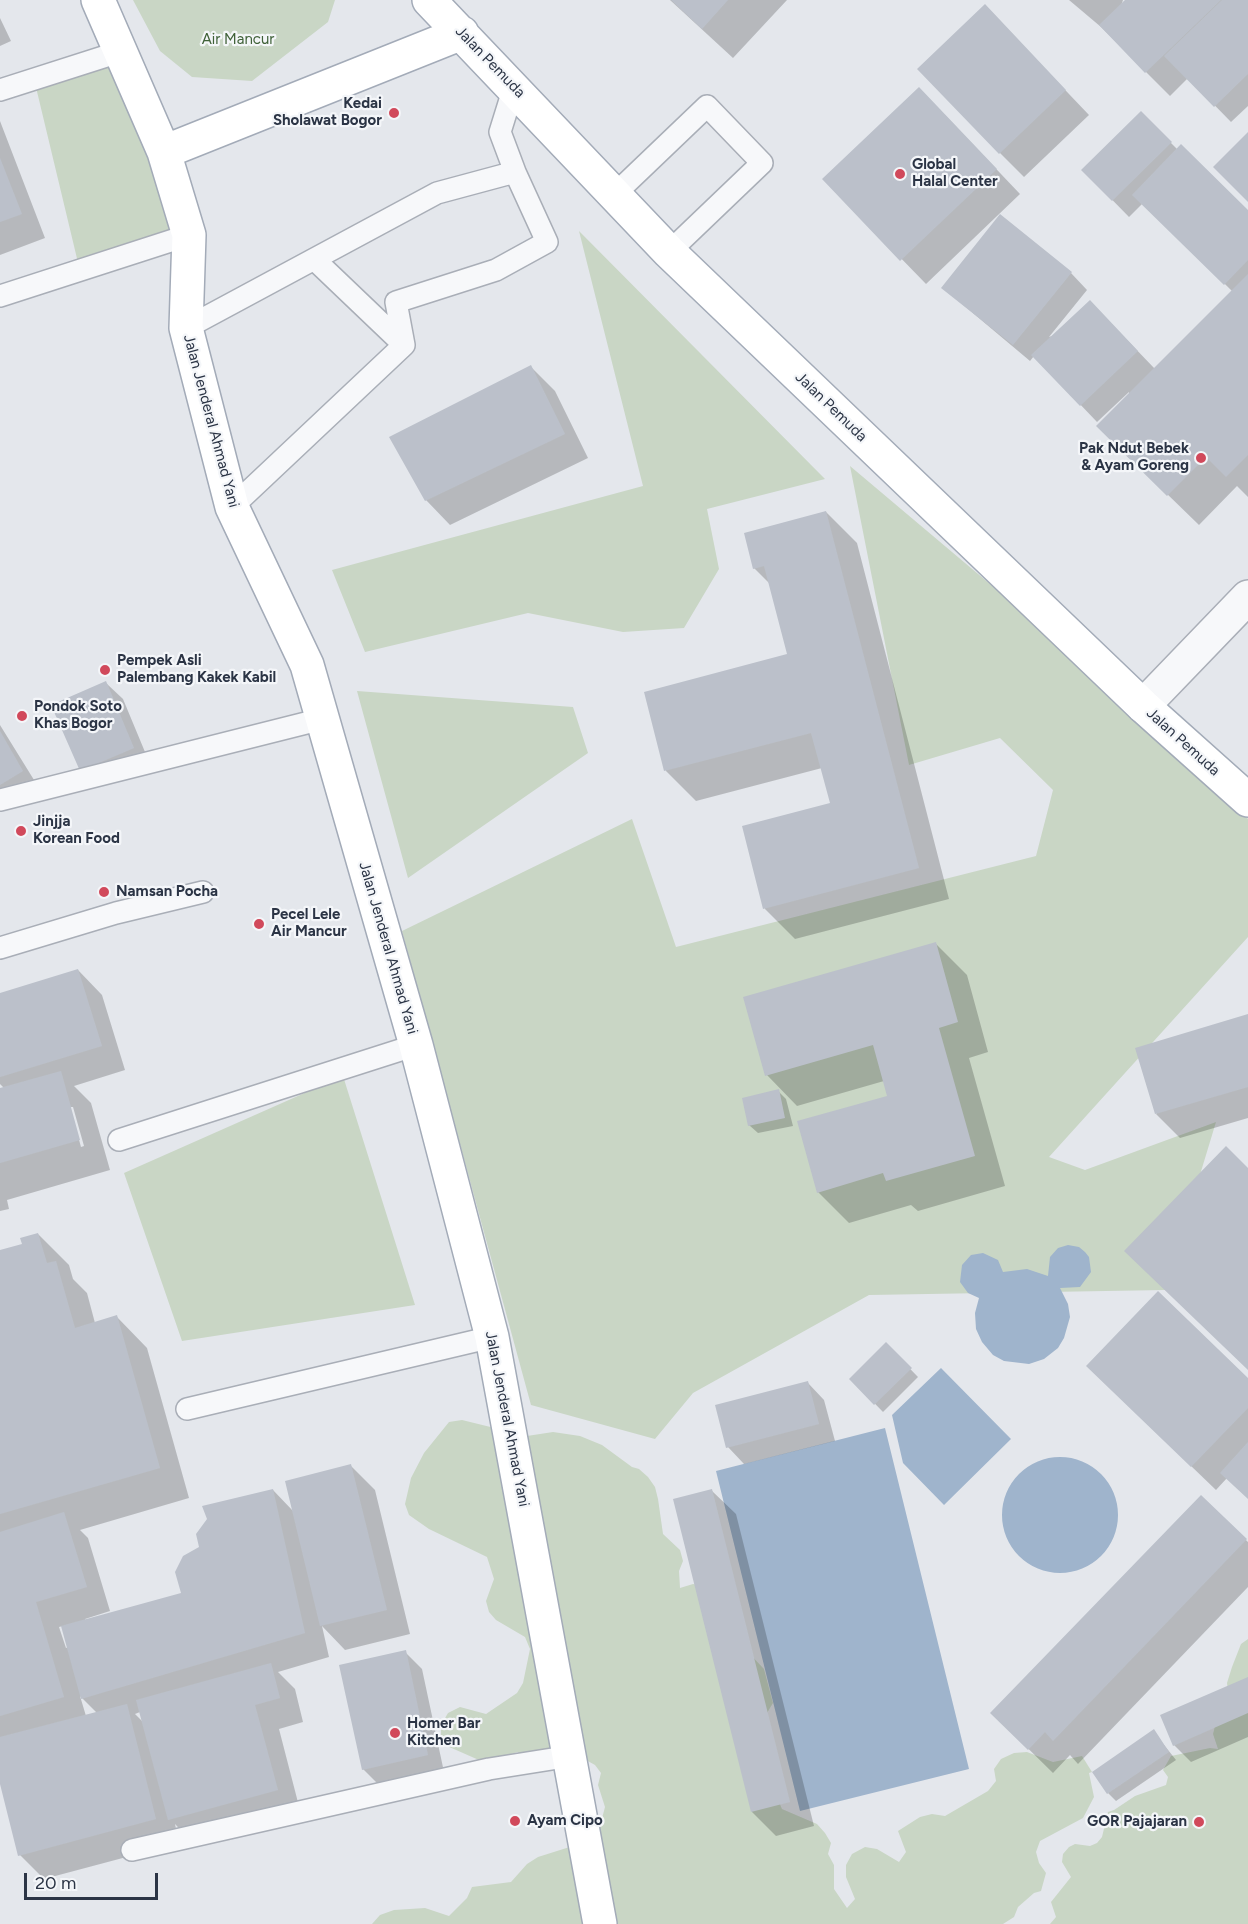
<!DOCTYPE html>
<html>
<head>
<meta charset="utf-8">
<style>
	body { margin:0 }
	#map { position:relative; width:1248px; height:1924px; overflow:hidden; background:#e4e7ec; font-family:Figtree,sans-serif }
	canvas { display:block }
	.scale { position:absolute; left:24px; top:1873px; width:134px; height:27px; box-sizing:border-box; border:3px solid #2b3445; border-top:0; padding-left:8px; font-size:18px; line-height:21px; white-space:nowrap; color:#2b3445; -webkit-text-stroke:4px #f4f6f9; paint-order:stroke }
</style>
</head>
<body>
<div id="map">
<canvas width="1248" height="1924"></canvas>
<div class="scale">20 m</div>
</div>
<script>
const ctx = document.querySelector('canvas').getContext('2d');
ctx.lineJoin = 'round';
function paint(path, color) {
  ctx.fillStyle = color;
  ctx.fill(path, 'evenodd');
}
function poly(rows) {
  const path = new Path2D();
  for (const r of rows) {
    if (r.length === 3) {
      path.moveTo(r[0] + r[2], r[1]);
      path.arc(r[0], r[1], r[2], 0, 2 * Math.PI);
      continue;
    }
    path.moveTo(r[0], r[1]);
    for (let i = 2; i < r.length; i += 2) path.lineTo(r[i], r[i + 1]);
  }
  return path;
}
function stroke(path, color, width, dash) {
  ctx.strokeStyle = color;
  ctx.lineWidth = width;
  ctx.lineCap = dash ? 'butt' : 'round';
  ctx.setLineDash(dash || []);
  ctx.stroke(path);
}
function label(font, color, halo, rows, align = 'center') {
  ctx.font = font + ' Figtree,sans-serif';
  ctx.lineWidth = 4.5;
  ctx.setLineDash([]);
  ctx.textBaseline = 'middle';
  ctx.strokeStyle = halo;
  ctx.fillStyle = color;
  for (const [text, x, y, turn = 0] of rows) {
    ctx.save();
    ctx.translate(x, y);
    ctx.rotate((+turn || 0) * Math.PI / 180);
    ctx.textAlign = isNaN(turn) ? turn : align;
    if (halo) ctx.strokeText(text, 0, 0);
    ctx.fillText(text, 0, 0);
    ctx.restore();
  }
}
paint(poly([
	[133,0,335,0,328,22,252,81,192,77,160,51],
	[119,52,189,235,80,271,34,79],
	[579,231,825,479,707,509,719,569,684,628,623,632,528,613,365,652,332,570,643,486],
	[850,466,1118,692,1248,819,1248,937,1049,1157,1085,1170,1216,1122,1165,1290,869,1295,693,1393,655,1439,531,1405,402,931,632,819,676,947,1036,856,1053,790,1000,738,909,765],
	[357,691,573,707,588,753,408,878],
	[343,1076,415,1305,182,1341,124,1173],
	[462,1420,527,1436,553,1432,580,1436,602,1445,632,1467,639,1469,648,1477,655,1487,658,1499,663,1534,680,1550,683,1561,679,1571,680,1588,693,1584,705,1586,748,1652,764,1669,773,1703,767,1713,774,1790,782,1809,817,1824,825,1833,831,1843,828,1854,834,1865,834,1889,847,1908,855,1899,846,1877,846,1865,852,1854,865,1847,877,1849,899,1862,906,1852,898,1831,920,1817,932,1814,945,1816,988,1791,996,1781,994,1769,1001,1759,1014,1753,1027,1752,1053,1762,1082,1756,1092,1772,1089,1773,1094,1797,1083,1818,1040,1841,1036,1852,1039,1863,1046,1873,1041,1891,1034,1893,1018,1907,1014,1917,1003,1924,372,1924,380,1915,394,1910,425,1908,449,1916,467,1898,472,1887,511,1882,527,1864,538,1857,576,1845,599,1830,605,1807,598,1785,601,1773,595,1765,586,1760,522,1762,518,1752,496,1758,488,1764,447,1746,441,1736,441,1725,448,1713,460,1707,486,1714,517,1693,523,1683,530,1649,525,1637,496,1620,489,1612,486,1601,494,1579,487,1557,429,1529,409,1515,405,1504,411,1478,424,1453,449,1422],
	[1248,1639,1248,1924,1050,1924,1056,1917,1051,1902,1071,1877,1062,1862,1063,1854,1069,1847,1075,1844,1090,1846,1097,1843,1102,1837,1108,1812,1114,1810,1135,1796,1166,1785,1168,1777,1163,1770,1171,1756,1210,1748,1218,1749,1213,1734,1215,1726,1228,1691,1227,1683,1232,1667,1241,1644]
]), '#c9d6c5');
paint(poly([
	[1068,1245,1079,1247,1085,1252,1089,1257,1091,1272,1080,1287,1060,1288,1068,1304,1070,1317,1064,1338,1058,1348,1044,1359,1029,1364,1004,1361,993,1355,982,1342,976,1329,975,1313,979,1298,968,1293,960,1282,962,1265,971,1255,983,1253,998,1260,1003,1272,1027,1269,1048,1276,1050,1257,1058,1248],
	[941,1368,1011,1439,944,1505,903,1463,892,1415],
	[885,1428,969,1769,800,1811,716,1471],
	[1060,1515,58]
]), '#9fb4cc');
paint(poly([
	[670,0,787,0,733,58],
	[1069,0,1123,0,1121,6,1127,0,1248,0,1248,106,1231,122,1188,78,1170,96,1101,27],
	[0,18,11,41,0,46],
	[1009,31,1089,115,1024,177,1000,153],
	[943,113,1020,194,926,284,824,179],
	[1141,113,1178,150,1248,212,1248,497,1237,486,1199,525,1129,457,1129,392,1097,422,1034,356,1030,361,943,288,1071,273,1087,290,1049,337,1106,318,1155,369,1233,292,1143,203,1129,217,1083,170],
	[0,121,45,238,0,255],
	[531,367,555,391,588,458,450,525,426,500],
	[826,512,857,543,949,899,795,939,765,909,744,827,832,804,822,768,696,801,666,771,646,693,789,655,770,584,754,568],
	[106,683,123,699,150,764,97,786,81,770],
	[0,725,39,788,0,811],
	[936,944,967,975,988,1052,969,1058,1005,1186,918,1211,911,1205,849,1223,818,1192,889,1097,884,1081,797,1106,767,1075],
	[78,970,102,995,125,1070,74,1086,91,1103,110,1170,7,1200,9,1209,0,1211,0,1089,4,1088,0,1084,0,995],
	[70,1107,73,1107,84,1146,81,1147],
	[1248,1015,1248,1118,1180,1138,1156,1114],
	[778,1091,786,1099,793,1126,758,1133,749,1125],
	[38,1234,69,1265,73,1279,87,1293,95,1323,117,1317,147,1348,189,1498,80,1530,88,1538,110,1611,85,1619,86,1621,183,1594,200,1547,273,1490,293,1511,351,1466,375,1490,410,1634,345,1650,322,1626,329,1657,278,1672,295,1689,303,1722,279,1729,301,1814,193,1843,175,1824,179,1843,44,1879,20,1855,0,1778,0,1252,24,1245],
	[63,1626,68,1647,66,1648,59,1627],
	[80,1696,97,1713,86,1716],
	[140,1712,143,1722,135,1714],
	[886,1344,918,1377,883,1412,851,1379],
	[1248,1380,1248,1498,1227,1478,1216,1490,1112,1390],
	[808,1383,824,1400,835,1441,744,1464,728,1447],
	[711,1490,736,1514,814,1826,776,1836,752,1812],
	[1201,1497,1248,1542,1248,1587,1078,1764,1070,1755,1053,1773,992,1713],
	[405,1652,422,1669,444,1772,380,1786,363,1769],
	[1248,1678,1248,1737,1191,1762,1174,1745],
	[1153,1731,1176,1760,1116,1801,1108,1793]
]), '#0003');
paint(poly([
	[671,0,728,0,702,29],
	[1125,0,1221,0,1145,73,1099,25],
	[1222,0,1248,0,1248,74,1214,107,1164,56],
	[985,4,1066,90,999,154,917,69],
	[919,87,997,169,900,261,822,179],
	[1141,111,1172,142,1112,201,1081,170],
	[1248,132,1248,202,1213,167],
	[1181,144,1248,210,1248,260,1224,285,1132,195],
	[0,158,22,214,0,222],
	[1000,214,1072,272,1013,345,941,288],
	[1248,274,1248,455,1226,477,1206,457,1167,496,1096,426],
	[1090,300,1138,351,1080,406,1031,355],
	[531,365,565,434,425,501,389,437],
	[826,511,919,868,763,909,742,826,830,803,811,733,664,771,644,692,787,654,764,566,753,569,744,533],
	[106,681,134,748,80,771,51,705],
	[0,731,23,771,0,785],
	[936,942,958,1022,939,1028,975,1156,886,1181,883,1173,817,1193,797,1121,887,1096,873,1045,765,1076,743,997],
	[78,969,102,1046,0,1077,0,993],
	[1248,1014,1248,1087,1155,1114,1135,1048],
	[61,1071,80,1140,0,1163,0,1088],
	[779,1089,785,1118,748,1126,742,1098],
	[1226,1146,1248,1168,1248,1370,1124,1251],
	[38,1233,47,1263,56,1261,75,1328,117,1315,160,1468,0,1514,0,1250,22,1244,20,1238],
	[1158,1291,1248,1378,1248,1408,1191,1467,1086,1366],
	[886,1342,912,1368,874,1405,849,1379],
	[808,1381,819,1424,726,1448,715,1405],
	[1248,1442,1248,1499,1220,1473],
	[351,1464,387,1610,320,1626,285,1481],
	[273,1489,305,1633,81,1699,61,1626,181,1593,175,1572,183,1556,199,1547,196,1534,207,1519,202,1506],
	[712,1489,790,1802,751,1812,673,1499],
	[1201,1495,1247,1539,1053,1741,1045,1732,1028,1750,990,1713],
	[64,1512,87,1587,36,1602,64,1697,0,1716,0,1532],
	[406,1650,428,1755,362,1770,339,1665],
	[271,1663,280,1698,255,1705,278,1790,168,1820,136,1700],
	[1248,1677,1248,1713,1173,1746,1160,1715],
	[127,1704,156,1819,18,1856,0,1784,0,1737],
	[1154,1729,1169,1752,1107,1794,1092,1772]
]), '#bbc0ca');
const lane = poly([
	[514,87,500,132,515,172],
	[0,90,119,52],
	[616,193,707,106,762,163,669,252],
	[315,260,404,345],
	[0,296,189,235],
	[186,328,437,193,515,172,547,242,496,270,396,302,404,345,232,507],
	[0,800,322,719],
	[0,948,116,913,203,892],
	[119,1140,416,1045],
	[187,1409,492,1337],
	[132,1850,489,1769,571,1756]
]);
const street = poly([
	[1143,706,1248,597]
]);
const primary = poly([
	[98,0,164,152,189,235,186,328,232,507,307,665,416,1045,492,1337,600,1924],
	[429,0,669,252,1143,706,1248,800],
	[164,152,462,33]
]);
stroke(lane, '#a9aeb7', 24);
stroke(street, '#a9aeb7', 36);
stroke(primary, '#a3abb8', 36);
stroke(lane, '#f7f8fa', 21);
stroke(street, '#f7f8fa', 33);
stroke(primary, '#fff', 33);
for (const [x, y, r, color] of [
	[394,113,6,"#d1495b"],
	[900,174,6,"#d1495b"],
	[1201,458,6,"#d1495b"],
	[105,670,6,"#d1495b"],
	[22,716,6,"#d1495b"],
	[21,831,6,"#d1495b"],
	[104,892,6,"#d1495b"],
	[259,924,6,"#d1495b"],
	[395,1733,6,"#d1495b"],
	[515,1821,6,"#d1495b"],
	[1199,1822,6,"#d1495b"]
]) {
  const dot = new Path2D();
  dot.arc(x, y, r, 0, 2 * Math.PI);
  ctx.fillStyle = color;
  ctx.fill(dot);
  stroke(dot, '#f4f6f9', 2);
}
label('15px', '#3f6138', '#f4f6f9', [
	["Air Mancur",238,40]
]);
label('15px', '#2b3445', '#f4f6f9', [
	["Jalan Pemuda",490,62,46],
	["Jalan Pemuda",831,407,44],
	["Jalan Jenderal Ahmad Yani",211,421,75],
	["Jalan Pemuda",1183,742,42],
	["Jalan Jenderal Ahmad Yani",388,948,74],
	["Jalan Jenderal Ahmad Yani",507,1419,79]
]);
label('bold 15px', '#2b3445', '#f4f6f9', [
	["Kedai",382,104,"right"],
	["Sholawat Bogor",382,121,"right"],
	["Global",912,165],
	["Halal Center",912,182],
	["Pak Ndut Bebek",1189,449,"right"],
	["& Ayam Goreng",1189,466,"right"],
	["Pempek Asli",117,661],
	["Palembang Kakek Kabil",117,678],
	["Pondok Soto",34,707],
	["Khas Bogor",34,724],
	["Jinjja",33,822],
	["Korean Food",33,839],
	["Namsan Pocha",116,892],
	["Pecel Lele",271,915],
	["Air Mancur",271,932],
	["Homer Bar",407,1724],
	["Kitchen",407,1741],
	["Ayam Cipo",527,1821],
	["GOR Pajajaran",1187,1822,"right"]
], 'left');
</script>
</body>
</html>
